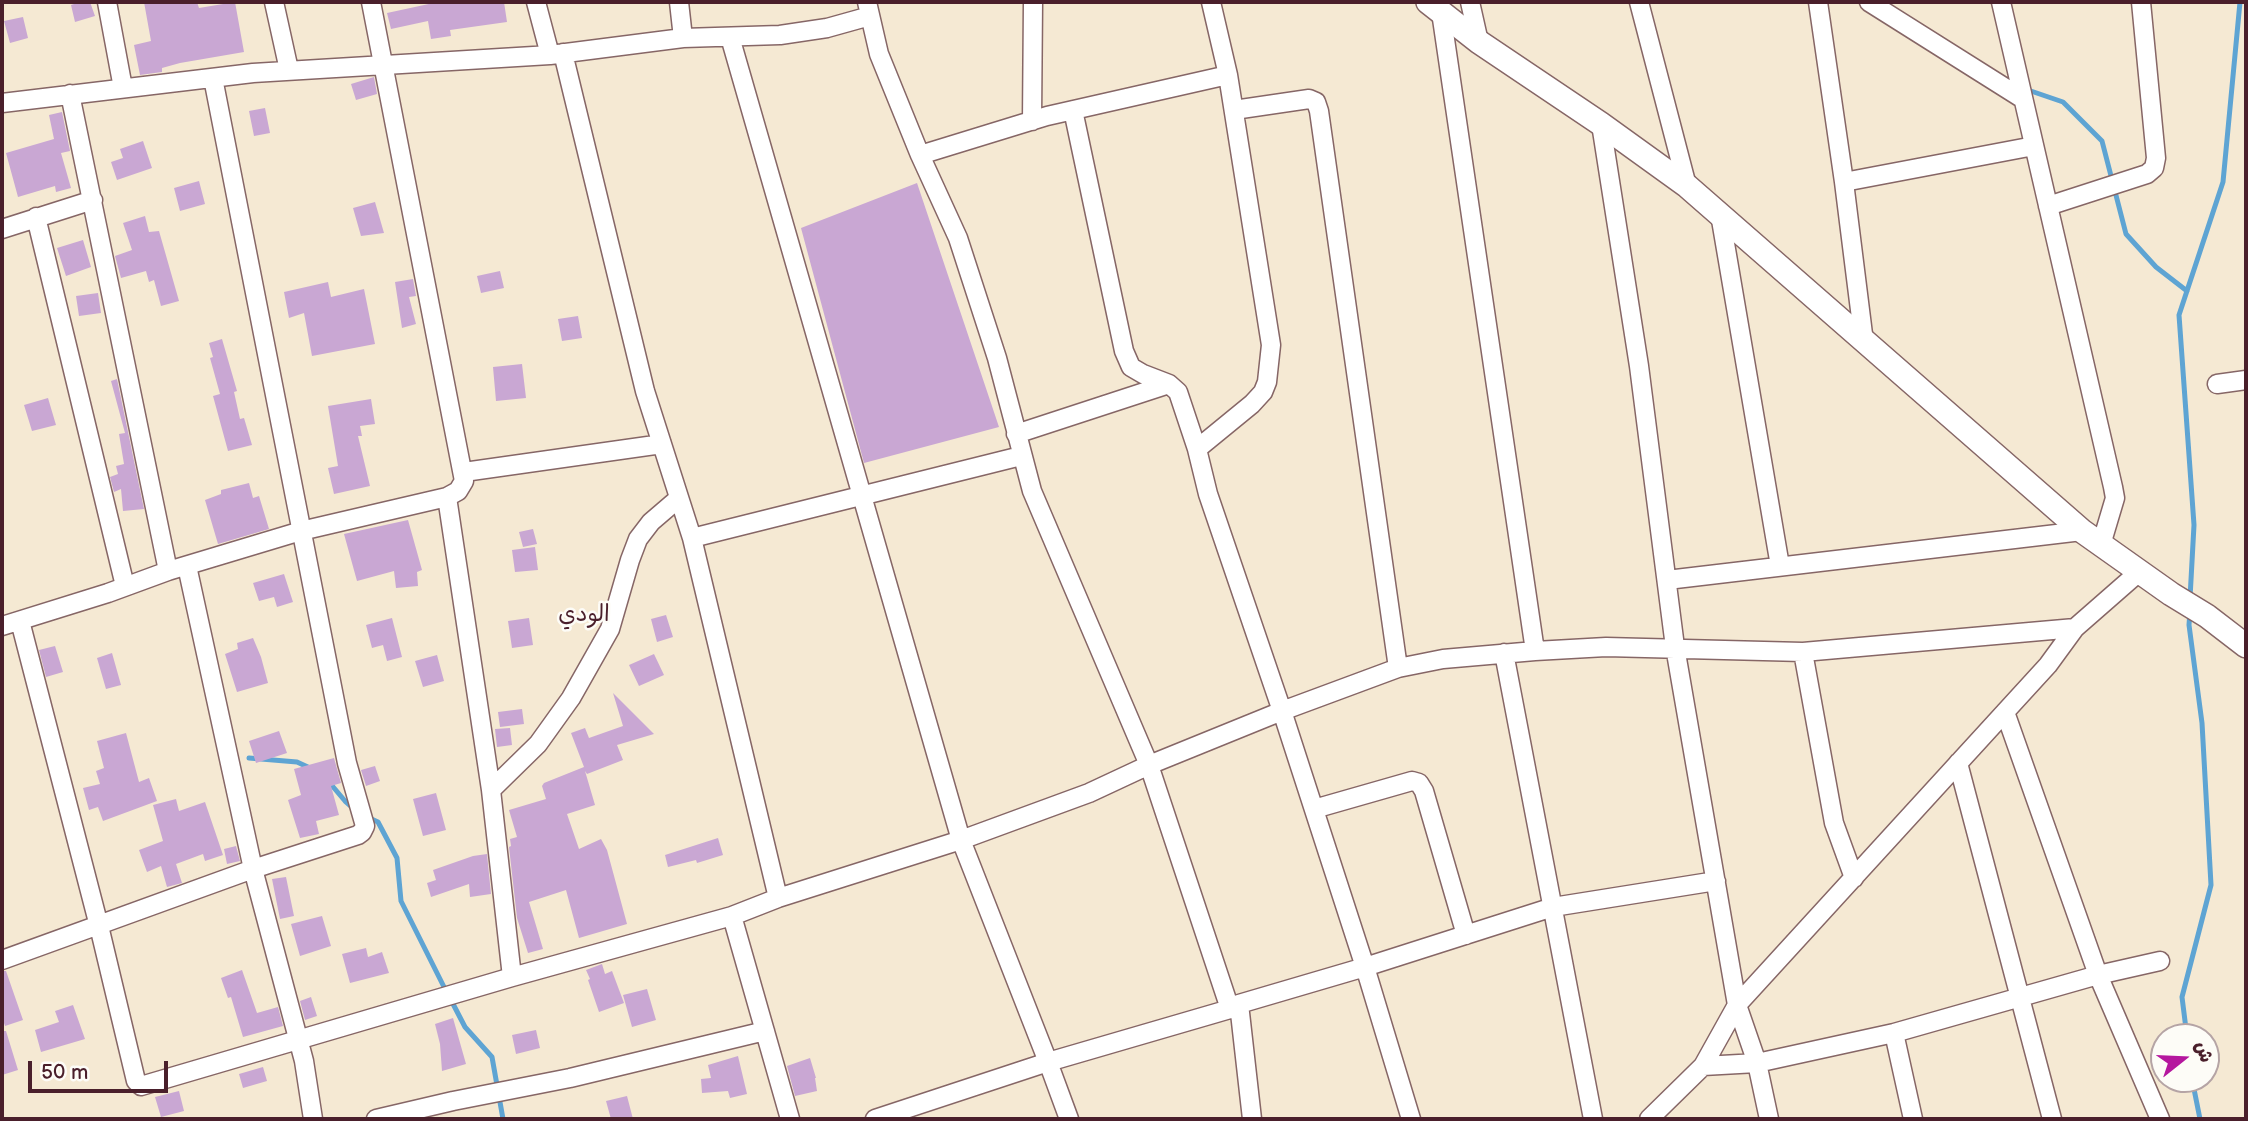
<!DOCTYPE html>
<html>
<head>
<meta charset="utf-8">
<style>
	body { margin:0 }
	#map { position:relative; width:2248px; height:1121px; overflow:hidden; background:#f5e9d3; font-family:"Balsamiq Sans","Playpen Sans Arabic",sans-serif }
	canvas { display:block }
	.frame { position:absolute; inset:0; border:4px solid #4a1f2b; pointer-events:none }
	.north { position:absolute; left:2150px; top:1023px; width:70px; height:70px; box-sizing:border-box; background:#fdfcf7; border:2px solid #b5a4a5; border-radius:50%; rotate:72deg; font-size:19px; font-weight:700; line-height:28px; text-align:center; color:#4a1f2b }
	.north::after { content:''; display:block; margin:auto; width:24px; height:32px; background:#b5179e; clip-path:polygon(50% 0,100% 100%,50% 72%,0 100%) }
	.scale { position:absolute; left:28px; top:1061px; width:140px; height:32px; box-sizing:border-box; border:4px solid #4a1f2b; border-top:0; padding-left:9px; font-size:21px; line-height:24px; white-space:nowrap; color:#4a1f2b; -webkit-text-stroke:5px #fdfcf7; paint-order:stroke }
</style>
</head>
<body>
<div id="map">
<canvas width="2248" height="1121"></canvas>
<div class="frame"></div>
<div class="north">ش</div>
<div class="scale">50 m</div>
</div>
<script>
const ctx = document.querySelector('canvas').getContext('2d');
ctx.lineJoin = 'round';
function poly(rows) {
  const path = new Path2D();
  for (const r of rows) {
    path.moveTo(r[0], r[1]);
    for (let i = 2; i < r.length; i += 2) path.lineTo(r[i], r[i + 1]);
  }
  return path;
}
function stroke(path, color, width, dash) {
  ctx.strokeStyle = color;
  ctx.lineWidth = width;
  ctx.lineCap = dash ? 'butt' : 'round';
  ctx.setLineDash(dash || []);
  ctx.stroke(path);
}
function paint(path, color) {
  ctx.fillStyle = color;
  ctx.fill(path, 'evenodd');
}
function label(font, color, halo, rows, align = 'center') {
  ctx.font = font + ' "Balsamiq Sans","Playpen Sans Arabic",sans-serif';
  ctx.lineWidth = 5;
  ctx.setLineDash([]);
  ctx.textBaseline = 'middle';
  ctx.strokeStyle = halo;
  ctx.fillStyle = color;
  for (const [text, x, y, turn = 0] of rows) {
    ctx.save();
    ctx.translate(x, y);
    ctx.rotate((+turn || 0) * Math.PI / 180);
    ctx.textAlign = isNaN(turn) ? turn : align;
    if (halo) ctx.strokeText(text, 0, 0);
    ctx.fillText(text, 0, 0);
    ctx.restore();
  }
}
stroke(poly([
	[2025,89,2063,102,2102,141,2126,234,2156,267,2187,291],
	[2190,598,2194,525,2179,315,2223,182,2240,2],
	[249,758,297,762,310,768],
	[329,782,345,801,353,808],
	[367,817,378,822,397,858,401,901,446,991],
	[451,1000,465,1027,492,1057,503,1119],
	[2187,1037,2182,997,2211,885,2202,723,2189,625,2190,611],
	[2192,1079,2200,1119]
]), '#5ea4d3', 5);
paint(poly([
	[80,2,90,2,95,16,75,22,71,5],
	[144,2,197,2,199,8,235,2,244,52,180,63,162,68,162,72,140,75,134,45,151,41],
	[438,2,504,2,507,22,450,30,451,36,431,39,428,21,391,29,387,13],
	[23,17,28,38,10,43,4,21],
	[374,77,377,94,356,100,351,84],
	[265,108,270,133,254,136,249,111],
	[62,112,70,151,61,153,71,188,56,192,55,186,18,197,6,153,54,139,49,115],
	[143,141,152,168,117,180,111,162,123,158,120,149],
	[199,181,205,204,180,211,174,188],
	[917,183,999,427,864,463,801,228],
	[375,202,384,233,361,236,353,208],
	[145,216,149,232,159,231,179,301,161,306,154,280,149,282,146,271,121,278,115,256,132,250,123,223],
	[83,240,91,267,66,276,57,248],
	[500,271,504,288,481,293,477,276],
	[413,279,416,296,409,297,416,324,402,328,395,282],
	[328,282,331,297,364,289,375,344,312,356,304,313,289,318,284,292],
	[98,293,101,313,79,316,76,296],
	[578,316,582,338,562,341,558,319],
	[222,339,237,391,234,392,240,419,244,418,252,445,228,451,213,396,220,394,210,358,213,357,209,343],
	[522,364,526,398,496,401,493,367],
	[117,379,144,509,123,511,121,489,114,492,110,477,118,474,116,466,124,464,119,434,125,433,111,381],
	[48,398,56,425,32,431,24,405],
	[371,399,375,424,360,426,362,436,358,436,370,486,334,494,328,468,338,466,328,406],
	[249,483,253,498,259,496,269,529,218,544,205,500,221,494,221,490],
	[408,520,422,570,417,572,418,586,396,588,394,571,357,581,344,534],
	[533,529,537,544,523,547,519,532],
	[535,547,538,570,515,572,512,550],
	[284,574,293,602,277,607,274,597,259,601,253,583],
	[666,615,673,637,657,642,651,619],
	[392,618,402,657,387,661,383,645,372,648,366,625],
	[529,618,533,645,512,648,508,621],
	[253,638,261,657,268,683,237,692,225,654,238,649,237,643],
	[55,646,63,672,46,677,39,650],
	[112,653,121,685,106,689,97,658],
	[654,654,664,675,639,686,629,665],
	[437,655,444,681,423,687,415,661],
	[613,693,654,734,617,745,623,760,587,774,585,771,595,805,567,814,579,849,601,839,607,850,627,924,579,938,566,890,529,902,543,949,528,953,517,918,509,847,511,846,510,839,517,837,509,810,546,799,542,786,544,783,584,767,571,733,585,728,589,738,623,726],
	[522,709,524,724,500,727,498,712],
	[510,728,512,745,497,747,495,729],
	[279,731,287,753,256,763,249,741],
	[126,733,139,782,149,778,157,801,103,821,98,807,89,810,83,788,100,784,96,771,104,768,97,741],
	[334,758,341,783,331,786,339,815,316,821,319,834,300,838,288,800,301,795,294,769],
	[375,766,380,781,366,786,361,770],
	[436,793,446,830,423,836,413,799],
	[176,799,179,811,205,802,223,855,205,861,203,854,176,864,182,883,167,887,161,866,147,872,139,850,163,841,153,805],
	[718,838,723,855,697,863,696,860,668,867,665,855],
	[236,846,240,861,227,864,224,849],
	[487,854,491,894,470,897,469,884,431,897,427,883,436,880,433,870,473,856],
	[286,877,294,916,280,919,272,879],
	[322,916,331,946,300,956,291,924],
	[366,948,368,957,382,952,389,973,350,983,342,954],
	[602,964,605,974,612,971,624,1003,599,1012,588,980,590,979,586,970],
	[242,970,257,1013,278,1007,283,1026,243,1037,231,997,228,998,221,978],
	[2,971,6,971,23,1020,5,1026,2,1017],
	[647,989,656,1020,632,1027,623,995],
	[311,997,317,1016,305,1020,300,1001],
	[73,1005,85,1039,41,1052,35,1030,59,1022,55,1011],
	[453,1018,466,1064,442,1071,440,1044,435,1024],
	[536,1030,540,1048,516,1054,512,1035],
	[2,1031,6,1031,18,1070,2,1075],
	[738,1056,747,1094,730,1098,728,1091,702,1093,701,1079,711,1078,708,1065],
	[810,1058,816,1078,815,1078,817,1091,795,1096,787,1066],
	[263,1067,267,1081,243,1088,239,1074],
	[179,1091,184,1111,161,1117,155,1097],
	[627,1096,633,1119,611,1119,606,1101]
]), '#c9a7d3');
const minor = poly([
	[107,2,123,88],
	[274,2,289,70],
	[536,2,550,55],
	[867,2,879,54,920,155,958,238,997,358,1032,491,1149,765,1230,1009],
	[1470,2,1479,42],
	[1639,2,1687,186],
	[1818,2,1844,182,1864,342],
	[1869,2,2023,99],
	[2001,2,2113,487,2115,498,2101,545],
	[1441,12,1535,651],
	[730,37,961,840,1048,1062,1069,1119],
	[683,38,780,35,827,28,870,16],
	[563,53,645,391,692,538,778,898],
	[70,94,168,571],
	[2,103,253,73,550,55,683,38,679,2],
	[1073,110,1124,351,1131,367,1143,374,1169,384,1178,392,1197,449,1208,494,1282,711,1365,967,1411,1119],
	[1234,110,1309,99,1316,102,1319,111,1398,668],
	[1032,121,1033,2],
	[1601,124,1639,366,1675,647,1737,1005,1757,1063,1769,1119],
	[920,155,1047,116,1228,75],
	[1844,182,2034,146],
	[2048,206,2147,174,2154,168,2156,158,2141,2],
	[1720,214,1780,566],
	[36,217,125,586],
	[2,229,93,200],
	[2217,384,2246,380],
	[1016,434,1169,384],
	[1197,449,1252,404,1263,392,1267,382,1271,345,1228,75,1211,2],
	[464,472,662,444],
	[447,497,491,790,512,977],
	[692,538,1021,456],
	[187,566,253,869,304,1061,313,1119],
	[1667,580,2082,531],
	[20,621,99,926,136,1081,141,1086,512,977,732,916,778,898,961,840,1089,793,1149,765,1282,711,1398,668,1443,659,1535,651,1606,647,1803,652,2075,628],
	[2,626,108,593,168,571,301,531,447,497,458,491,464,481,371,2],
	[1803,652,1834,823,1854,878],
	[1504,653,1593,1119],
	[2005,712,2098,975,2160,1119],
	[1958,763,2052,1119],
	[491,790,538,744,571,698,610,629,630,560,638,539,651,522,679,498],
	[1314,809,1412,781,1419,783,1424,791,1466,935],
	[732,916,790,1119],
	[2,960,253,869,358,835,362,832,365,826,347,763,213,78],
	[1239,1004,1252,1119],
	[1894,1033,1913,1119],
	[1703,1066,1757,1063,1894,1033,2098,975,2160,961],
	[376,1119,453,1101,570,1078,765,1031],
	[875,1119,1048,1062,1230,1009,1239,1004,1365,967,1553,907,1716,881],
	[1649,1119,1703,1066,1737,1005,2048,665,2075,628,2139,572]
]);
const tertiary = poly([
	[1428,2,1479,42,1601,124,1687,186,2082,531,2171,594,2207,616,2246,646]
]);
stroke(minor, '#866666', 21);
stroke(tertiary, '#866666', 26);
stroke(minor, '#fff', 18);
stroke(tertiary, '#fff', 23);
label('23px', '#4a1f2b', '#fdfcf7', [
	["الودي",584,615]
]);
</script>
</body>
</html>
